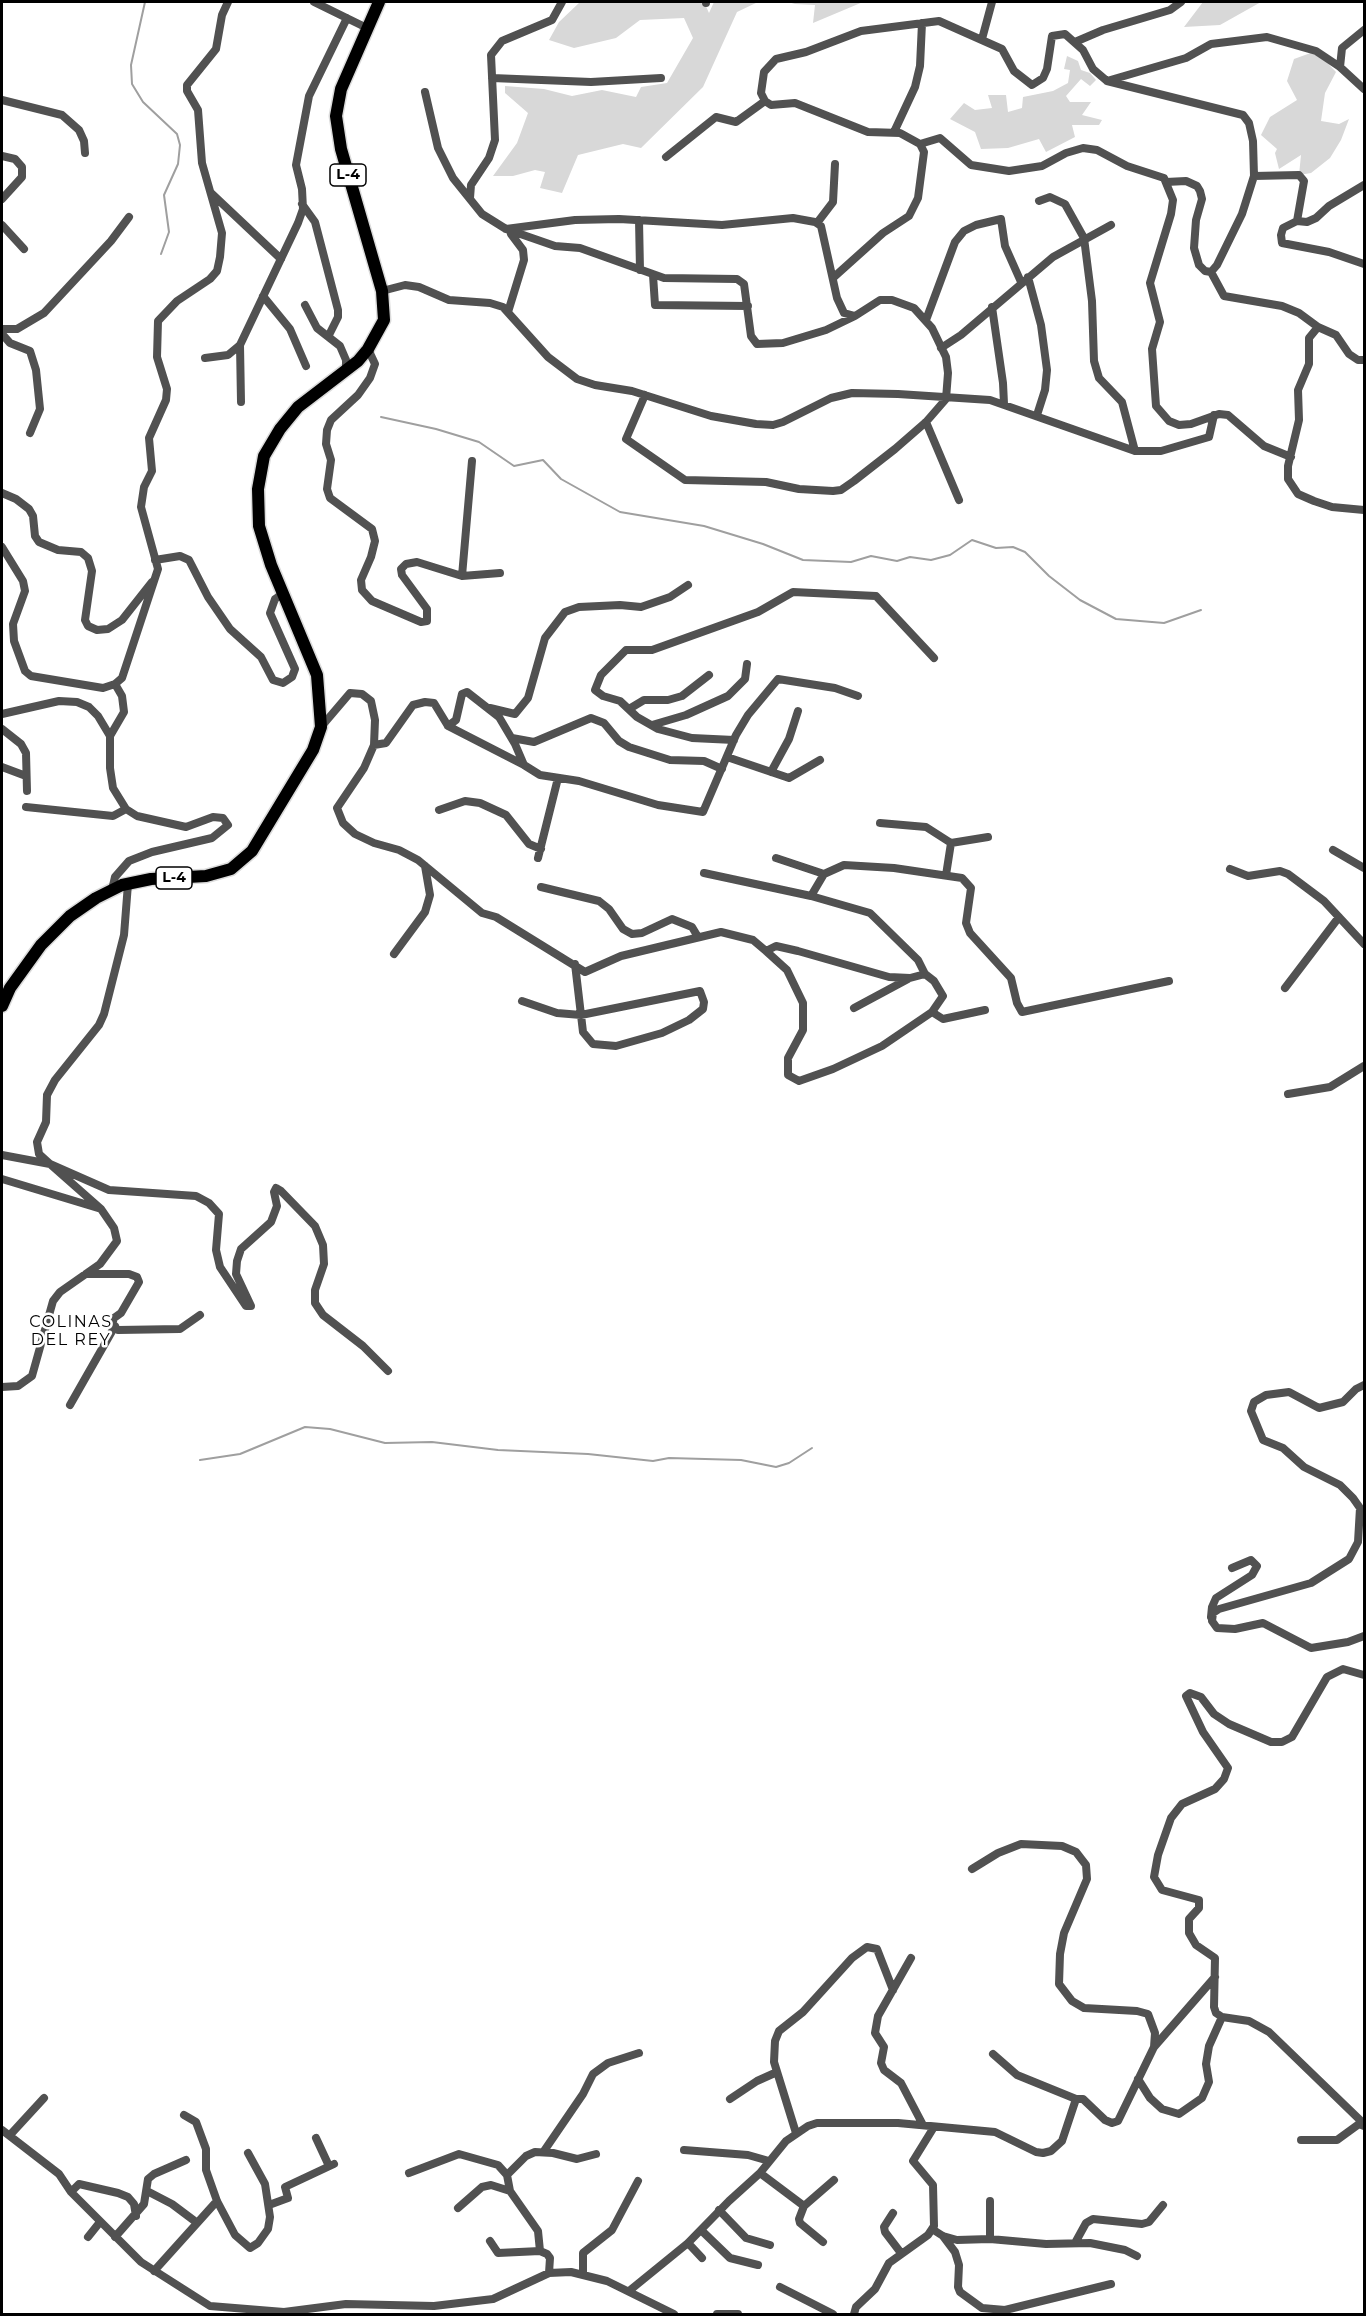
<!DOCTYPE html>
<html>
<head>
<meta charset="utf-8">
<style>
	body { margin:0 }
	#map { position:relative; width:1366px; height:2316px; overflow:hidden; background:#fff; font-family:Montserrat,sans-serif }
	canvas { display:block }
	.frame { position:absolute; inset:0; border:3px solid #000; pointer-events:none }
</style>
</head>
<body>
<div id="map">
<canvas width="1366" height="2316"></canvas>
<div class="frame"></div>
</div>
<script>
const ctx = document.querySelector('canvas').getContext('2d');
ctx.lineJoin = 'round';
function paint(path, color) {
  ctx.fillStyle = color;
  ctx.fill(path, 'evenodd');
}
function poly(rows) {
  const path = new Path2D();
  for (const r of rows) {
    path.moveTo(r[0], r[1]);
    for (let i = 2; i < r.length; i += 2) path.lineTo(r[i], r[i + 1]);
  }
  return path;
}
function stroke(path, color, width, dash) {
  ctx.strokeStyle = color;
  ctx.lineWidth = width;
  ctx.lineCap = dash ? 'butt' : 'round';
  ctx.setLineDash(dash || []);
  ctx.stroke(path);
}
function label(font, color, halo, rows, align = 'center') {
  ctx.font = font + ' Montserrat,sans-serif';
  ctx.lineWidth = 5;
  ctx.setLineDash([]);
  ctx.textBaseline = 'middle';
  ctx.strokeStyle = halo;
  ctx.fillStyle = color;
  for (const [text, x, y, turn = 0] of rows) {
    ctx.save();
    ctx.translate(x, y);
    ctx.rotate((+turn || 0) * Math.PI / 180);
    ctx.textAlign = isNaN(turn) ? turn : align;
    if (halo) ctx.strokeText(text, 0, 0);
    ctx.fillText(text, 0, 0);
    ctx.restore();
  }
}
paint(poly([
	[580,2,704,2,709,13,714,2,758,2,737,12,703,87,641,148,623,144,578,155,562,193,540,188,545,172,535,170,513,176,493,176,517,143,528,113,505,93,505,86,544,89,572,96,602,90,636,97,641,87,667,83,693,38,684,18,640,20,616,38,574,48,549,40,559,22],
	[788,2,863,2,813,23,815,5,795,4],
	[1203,2,1261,2,1220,25,1184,27],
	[1316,51,1336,72,1325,93,1321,121,1339,124,1349,119,1341,140,1330,158,1311,173,1299,175,1301,155,1279,169,1275,153,1277,149,1261,135,1270,117,1297,100,1287,81,1294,59],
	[1067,56,1078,61,1081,70,1090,73,1096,80,1090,86,1081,79,1066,96,1070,102,1091,102,1082,115,1102,120,1099,125,1072,125,1075,137,1046,152,1039,139,1008,148,981,149,975,132,950,119,964,103,975,110,992,108,988,95,1006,95,1008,112,1022,108,1023,97,1053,91,1068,83,1070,70,1064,69]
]), '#d8d8d8');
stroke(poly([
	[145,2,131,65,132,84,143,102,177,134,180,145,178,164,164,195,169,232,161,254],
	[381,417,436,429,479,442,514,466,543,460,561,479,620,512,704,526,763,544,803,560,851,562,871,556,897,561,910,557,931,560,950,555,972,540,996,548,1013,547,1025,552,1049,576,1080,600,1116,619,1164,623,1201,610],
	[200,1460,240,1454,305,1427,330,1429,385,1443,432,1442,498,1450,588,1454,653,1461,669,1458,741,1460,776,1467,789,1463,812,1448]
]), '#9f9f9f', 2);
const primary = poly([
	[2,1006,10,988,41,945,70,916,96,898,122,885,151,879,206,876,231,869,252,851,313,750,321,727,317,675,271,565,259,526,258,489,264,456,280,429,298,407,358,361,368,349,384,320,382,291,341,149,336,116,341,89,379,2]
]);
stroke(primary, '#dbdbdb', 15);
stroke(poly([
	[314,2,367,28],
	[706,3,706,2],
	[982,39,992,2],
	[1075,42,1103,30,1170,10,1181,2],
	[1340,67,1342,48,1364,30],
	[492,78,591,82,661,78],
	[1107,81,1186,58,1211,44,1267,37,1316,51,1340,67,1364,89],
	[425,92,438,148,453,178,482,214,506,229,555,246,580,248,664,278,737,279,744,284,751,336,757,344,783,343,826,330,855,316],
	[2,100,62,115,79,130,84,141,85,153],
	[894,132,915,87,920,66,922,23],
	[920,144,940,138,971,165,1009,171,1042,166,1066,153,1083,148,1097,150,1127,166,1164,178,1173,200,1171,214,1150,283,1160,322,1152,349,1156,406,1169,421,1179,425,1191,424,1219,414,1228,415,1264,446,1291,457],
	[2,156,15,159,22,167,22,177,2,199],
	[666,157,716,117,736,122,765,101],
	[1254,176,1299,175,1304,181,1297,221],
	[1166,182,1186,181,1197,186,1200,191,1202,199,1196,220,1194,248,1199,265,1205,271,1211,272,1224,296,1282,306,1299,313,1318,327,1336,335,1349,354,1358,360,1364,360],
	[1364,185,1329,206,1316,218,1307,222,1297,221,1283,228,1281,235,1282,243,1329,252,1364,264],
	[211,193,281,259],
	[470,198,471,185,489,158,495,140,491,55,502,41,552,20,562,2],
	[1039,201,1050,197,1065,204,1084,238,1092,301,1094,361,1099,378,1122,402,1135,451],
	[302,204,315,222,338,310,338,317,329,335],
	[639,220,640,270],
	[817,223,833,202,835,164],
	[2,225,24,249],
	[506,229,575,220,619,219,722,225,793,218,815,222,821,226,837,298,844,313,855,316,880,300,892,300,914,308,932,328,946,357,948,373,946,399,926,422,895,449,854,481,841,490,833,491,799,489,766,482,685,480,626,439,645,395],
	[653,275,655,305,748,306],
	[834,277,883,233,909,216,918,198,924,152,920,144,900,133,868,132,795,103,771,105,765,101,761,93,764,72,776,59,806,52,861,31,939,21,1002,49,1014,71,1032,85,1043,78,1047,69,1052,36,1065,34,1083,50,1093,69,1107,81,1243,115,1249,123,1253,141,1254,176,1242,214,1217,265,1211,272],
	[1028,277,1041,325,1047,370,1045,390,1037,415],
	[382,291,405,285,419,287,449,300,490,303,503,307,548,357,577,379,595,385,632,391,711,416,756,424,773,425,783,422,831,398,852,393,898,394,990,400,1135,451,1161,451,1209,437,1214,415],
	[263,296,290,329,306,366],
	[305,305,317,328,340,346,346,360,346,370],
	[992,307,1003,383,1004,404],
	[508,312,524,260,523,250,511,234],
	[926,320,955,242,964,231,976,225,1001,219,1005,246,1021,282],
	[1318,327,1309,338,1309,364,1298,390,1299,420,1288,466,1288,479,1298,494,1314,501,1332,507,1364,510],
	[2,329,17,329,44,313,111,241,129,217],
	[2,334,10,343,30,351,36,370,40,409,30,433],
	[240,345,241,402],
	[941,348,961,335,1053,257,1111,225],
	[368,349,375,364,370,378,358,395,331,420,327,430,326,444,331,460,327,489,330,498,372,529,375,541,371,557,361,580,362,590,372,601,421,622,427,621,427,609,402,575,401,569,406,564,417,562,462,576,500,573],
	[205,358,228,355,240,345,298,223,303,209,302,189,296,165,309,96,347,18],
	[926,422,959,500],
	[2,493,16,499,29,509,33,516,35,536,39,542,58,550,81,552,88,558,92,571,85,620,88,626,97,630,108,629,122,620,152,582],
	[2,547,23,581,25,591,13,624,14,641,25,671,31,676,103,688,115,684,122,678,158,569,141,507,144,487,152,471,149,438,166,400,167,389,157,357,158,321,177,301,210,279,217,271,220,257,222,233,202,163,198,110,187,91,187,85,216,49,222,15,228,2],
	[155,560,180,556,189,560,208,597,230,629,261,657,273,680,283,683,292,677,295,669,270,613,275,599,284,593],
	[462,576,472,461],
	[490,708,515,714,528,698,545,638,565,612,579,607,620,605,641,607,670,597,688,585],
	[629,709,644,700,668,700,682,696,709,675],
	[2,714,59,701,77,702,89,707,98,716,110,736],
	[652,725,686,715,728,696,745,679,747,664],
	[448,726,524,765],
	[321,727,350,693,362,694,371,701,375,720,374,745,364,768,337,808,343,823,355,834,374,843,399,850,418,860,482,913,496,917,585,972,621,956,721,932,753,940,766,951,787,970,803,1003,803,1030,788,1058,788,1075,799,1081,833,1069,882,1046,932,1012,943,996,934,981,925,974,910,978,889,977,798,951,776,946,766,951],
	[2,729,21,744,26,753,27,791],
	[512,738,534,742,591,718,604,723,619,741,629,747,670,760,704,761,722,769],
	[734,740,692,738,658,729,637,717,620,701,603,696,595,690,601,675,626,650,652,650,758,612,793,592,876,596,934,658],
	[374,745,386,743,413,705,425,702,434,703,448,726,456,720,462,694,467,692,499,717,515,744,524,765,540,775,579,781,658,805,703,812,736,735,748,715,778,679,835,688,858,696],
	[727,757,789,778,820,760],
	[2,767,26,776],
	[771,772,789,739,798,711],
	[26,807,113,816,126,809],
	[439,810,465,801,480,803,506,815,529,844,541,849],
	[880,823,926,827,951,843,988,837],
	[1333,850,1364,868],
	[538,858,558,778],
	[776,858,824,874],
	[1230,869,1248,876,1280,871,1288,874,1324,901,1364,944],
	[704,873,811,896],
	[946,875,951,843],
	[128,884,124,935,104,1014,99,1025,55,1080,47,1095,46,1122,37,1142,39,1154,50,1164,109,1190,196,1196,209,1203,219,1214,216,1250,220,1267,246,1306,251,1306,236,1274,237,1261,241,1249,271,1222,277,1206,274,1192,276,1188,281,1191,315,1226,323,1245,324,1264,315,1290,315,1303,323,1315,363,1346,388,1371],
	[541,887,599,901,609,909,623,929,632,934,642,933,672,919,692,927,698,937],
	[112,890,115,877,129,861,152,852,212,838,228,825,223,818,213,817,186,827,137,816,126,809,113,788,110,768,110,736,124,712,122,696,115,684],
	[394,954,425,912,430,895,425,866],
	[925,974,918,960,870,913,811,896,824,874,844,865,894,868,962,878,971,888,966,923,970,933,1011,978,1017,1003,1022,1012,1169,981],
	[1285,988,1339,917],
	[522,1001,557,1013,581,1015,700,991,704,1002,703,1009,689,1020,662,1033,616,1046,593,1044,583,1032,575,964],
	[854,1008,908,979],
	[932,1012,943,1019,985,1010],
	[1288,1094,1330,1087,1364,1066],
	[2,1155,50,1164,101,1209,114,1228,117,1241,100,1264,60,1292,53,1301,32,1376,18,1386,2,1387],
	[2,1179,98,1208],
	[86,1274,129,1274,137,1277,139,1282,121,1313,114,1318,112,1324,118,1330,180,1329,200,1315],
	[1364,1385,1356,1389,1343,1402,1319,1408,1289,1392,1266,1395,1254,1402,1251,1411,1263,1440,1283,1448,1304,1467,1340,1485,1353,1498,1360,1508,1358,1542,1349,1559,1311,1583,1219,1609,1213,1613,1212,1621,1217,1628,1235,1629,1263,1623,1311,1648,1348,1642,1364,1636],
	[70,1405,115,1326],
	[1211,1617,1212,1607,1216,1598,1252,1575,1257,1566,1251,1560,1232,1568],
	[1364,1675,1343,1669,1327,1677,1292,1737,1282,1742,1271,1742,1229,1724,1214,1714,1201,1697,1190,1693,1186,1696,1203,1732,1228,1768,1224,1779,1215,1789,1182,1804,1171,1818,1158,1855,1154,1877,1162,1890,1199,1900,1199,1908,1189,1919,1189,1933,1196,1945,1215,1958,1214,2007,1216,2013,1222,2017,1249,2021,1269,2032,1364,2124],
	[972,1869,998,1853,1021,1844,1062,1846,1076,1852,1086,1865,1087,1879,1064,1933,1060,1954,1059,1984,1072,2001,1084,2008,1137,2011,1148,2014,1155,2033,1154,2047],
	[911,1958,878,2016,875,2033,884,2047,881,2063,884,2070,901,2083,923,2125],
	[993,2054,1017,2075,1076,2099],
	[1138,2079,1150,2098,1162,2109,1179,2114,1202,2098,1209,2082,1206,2064,1209,2046,1222,2017],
	[730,2099,757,2081,777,2072],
	[184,2115,196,2122,206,2149,206,2170,217,2201,235,2235,250,2248,258,2243,268,2229,270,2217,265,2184,248,2153],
	[2,2130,59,2174,71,2192,141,2262,210,2306,284,2312,346,2304,434,2306,493,2299,549,2273,571,2272,607,2281,674,2314],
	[796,2133,774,2062,775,2041,779,2031,803,2012,852,1958,867,1947,877,1949,893,1990],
	[10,2135,44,2098],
	[316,2138,329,2166],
	[1301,2140,1337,2140,1359,2124,1364,2126],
	[684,2150,748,2155,769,2161],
	[544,2151,583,2094,593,2074,608,2063,639,2053],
	[409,2173,459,2154,498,2165,507,2175],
	[760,2173,804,2206],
	[147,2191,172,2204,196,2222],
	[71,2192,79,2184,118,2193,128,2197,134,2204,136,2216],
	[990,2201,990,2239],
	[269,2205,288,2198,285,2187,334,2164],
	[458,2208,482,2187,491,2185,510,2191],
	[719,2210,746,2238,770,2245],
	[893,2213,884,2227,885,2232,901,2253],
	[932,2229,943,2236,957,2240,990,2239,1046,2244,1090,2243,1125,2250,1137,2256],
	[701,2230,730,2258,758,2265],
	[943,2236,955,2252,959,2265,958,2287,960,2292,982,2308,1005,2310,1111,2284],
	[88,2237,100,2222],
	[115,2237,144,2204,148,2179,154,2174,186,2160],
	[490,2241,498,2253,540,2251],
	[823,2242,800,2223,799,2219,804,2206,834,2180],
	[688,2243,702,2258],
	[1075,2243,1086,2223,1093,2219,1142,2224,1149,2222,1163,2205],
	[154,2271,217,2201],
	[549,2273,550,2258,547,2254,540,2251,538,2231,510,2191,507,2175,526,2156,535,2152,553,2153,577,2159,596,2154],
	[583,2273,583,2253,612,2230,638,2181],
	[780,2287,833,2314],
	[629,2291,688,2243,729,2201,760,2173,786,2141,808,2126,817,2123,898,2123,995,2132,1036,2152,1043,2153,1051,2151,1062,2141,1076,2099,1083,2099,1105,2120,1112,2123,1118,2121,1154,2047,1215,1977],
	[717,2314,738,2314],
	[854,2314,856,2307,875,2289,889,2263,928,2235,934,2226,933,2185,913,2161,934,2127]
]), '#515151', 8);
stroke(primary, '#000', 12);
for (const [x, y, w] of [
	[348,175,36],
	[174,878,36]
]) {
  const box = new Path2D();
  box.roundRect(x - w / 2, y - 11, w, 22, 4.5);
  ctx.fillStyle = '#fff';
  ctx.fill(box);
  stroke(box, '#000', 1.5);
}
label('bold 14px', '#000', null, [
	["L-4",348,175],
	["L-4",174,878]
]);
ctx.letterSpacing = '1.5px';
label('16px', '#000', '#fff', [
	["COLINAS",71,1322],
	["DEL REY",71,1340]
]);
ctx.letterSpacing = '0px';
</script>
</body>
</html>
